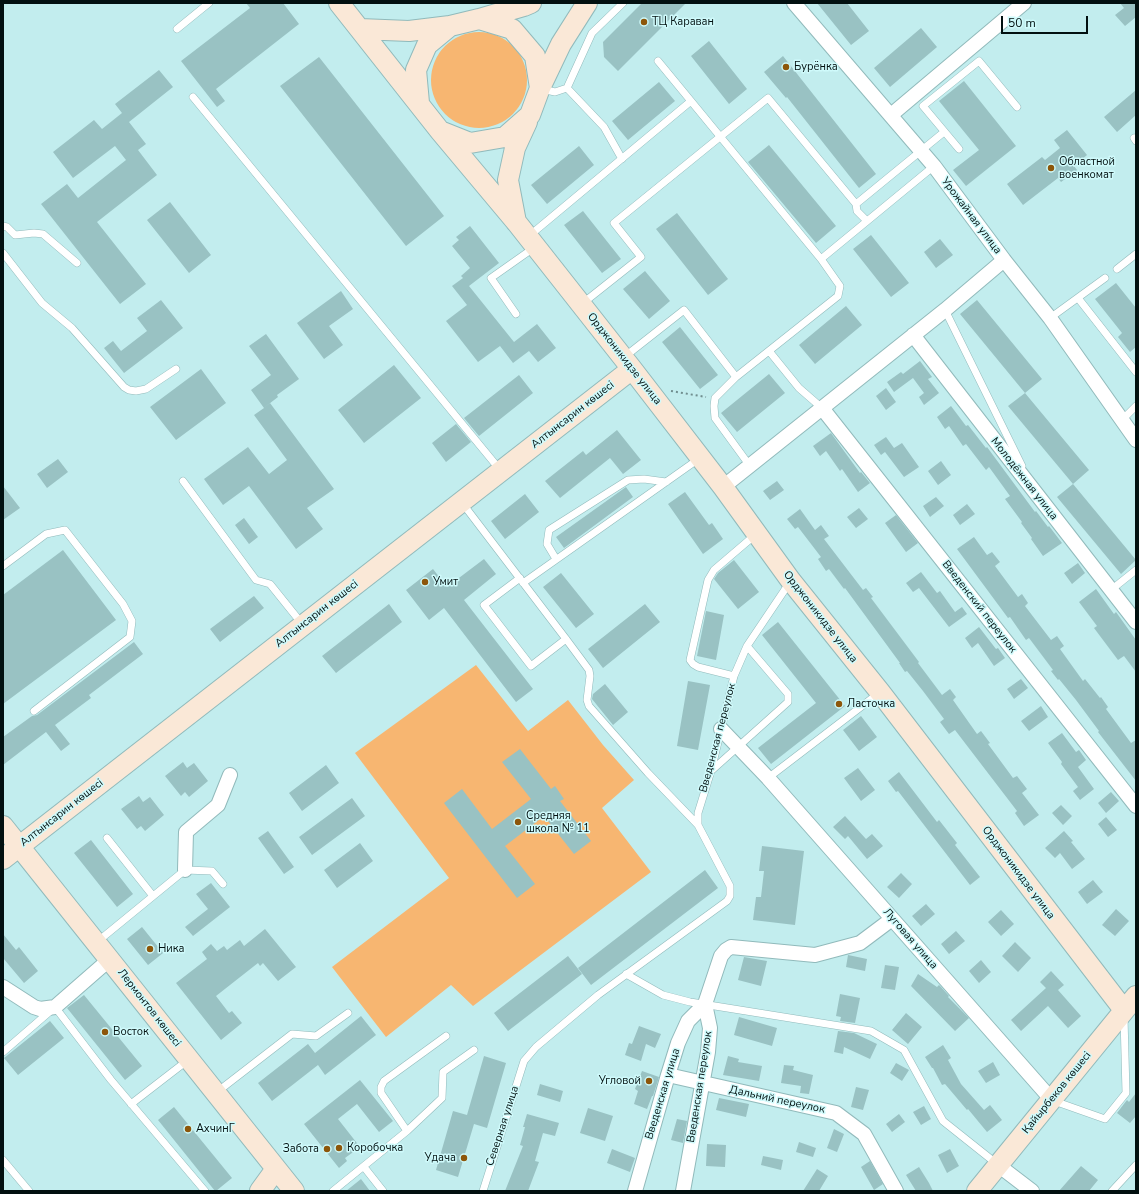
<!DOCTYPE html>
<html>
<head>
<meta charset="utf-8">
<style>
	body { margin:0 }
	#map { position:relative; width:1139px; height:1194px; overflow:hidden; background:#c2edee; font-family:"Nunito Sans",sans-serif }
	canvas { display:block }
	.frame { position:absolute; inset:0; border:4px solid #021010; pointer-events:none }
	.scale { position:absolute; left:1001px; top:16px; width:87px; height:18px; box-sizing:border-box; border:2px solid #021010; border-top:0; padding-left:5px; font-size:12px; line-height:14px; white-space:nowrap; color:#021010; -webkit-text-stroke:3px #cffafb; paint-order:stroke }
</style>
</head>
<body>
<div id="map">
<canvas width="1139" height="1194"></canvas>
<div class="frame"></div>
<div class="scale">50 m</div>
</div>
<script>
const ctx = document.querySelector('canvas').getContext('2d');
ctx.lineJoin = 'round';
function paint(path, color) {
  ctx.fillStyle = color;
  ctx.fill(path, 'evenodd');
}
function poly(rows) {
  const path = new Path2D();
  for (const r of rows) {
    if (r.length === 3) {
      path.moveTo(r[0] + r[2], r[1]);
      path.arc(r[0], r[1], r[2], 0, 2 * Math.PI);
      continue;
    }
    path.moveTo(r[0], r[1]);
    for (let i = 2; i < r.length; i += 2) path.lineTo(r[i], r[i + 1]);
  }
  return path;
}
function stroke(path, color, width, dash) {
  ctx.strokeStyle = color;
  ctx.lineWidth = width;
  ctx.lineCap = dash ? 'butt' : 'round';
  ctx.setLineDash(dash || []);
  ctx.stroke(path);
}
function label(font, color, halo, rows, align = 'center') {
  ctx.font = font + ' "Nunito Sans",sans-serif';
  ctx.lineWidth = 3;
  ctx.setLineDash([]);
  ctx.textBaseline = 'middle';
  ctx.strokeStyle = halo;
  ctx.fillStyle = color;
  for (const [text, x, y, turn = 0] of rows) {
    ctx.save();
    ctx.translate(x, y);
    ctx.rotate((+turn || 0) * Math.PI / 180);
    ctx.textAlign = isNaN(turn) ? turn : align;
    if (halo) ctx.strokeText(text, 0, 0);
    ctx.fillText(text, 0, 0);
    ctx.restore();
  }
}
paint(poly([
	[479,80,48],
	[476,665,528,731,568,700,603,745,634,780,602,808,651,872,473,1006,451,985,386,1037,332,967,449,878,355,753]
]), '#f7b671');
paint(poly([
	[246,3,283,3,299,24,216,89,225,101,217,107,181,61,250,8],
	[642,3,686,3,618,71,604,57,603,42],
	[817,3,847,3,869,31,851,45],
	[1120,3,1136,3,1136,17,1125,26,1115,15,1124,8],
	[921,28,937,47,890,87,874,68],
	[709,41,747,89,729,104,691,56],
	[783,56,876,174,859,188,787,97,786,98,764,72],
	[319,57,444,216,406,246,280,86],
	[159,70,173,87,129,122,146,144,138,150,157,175,97,222,146,284,120,304,41,204,67,184,78,198,126,160,115,146,73,178,53,152,94,120,102,129,122,113,115,104],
	[964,81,1016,146,966,186,953,170,979,150,939,101],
	[659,82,675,101,628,140,612,121],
	[1136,90,1136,115,1117,132,1104,117],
	[1067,130,1087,155,1074,166,1077,170,1061,182,1058,178,1023,205,1007,184,1042,157,1045,160,1060,148,1054,140],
	[769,145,836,226,816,243,748,162],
	[579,146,594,165,547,204,531,185],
	[170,202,211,255,189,273,147,220],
	[583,211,621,259,602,273,564,225],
	[677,213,728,279,708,295,656,229],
	[470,226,499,263,469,286,514,342,537,324,556,348,538,362,529,351,513,363,500,346,478,362,446,321,467,305,452,286,463,278,461,276,470,268,452,246,459,240,456,237],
	[871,235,909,283,891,297,853,249],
	[940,239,953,255,936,268,924,252],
	[645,271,670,301,649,319,623,289],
	[1116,283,1136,308,1136,347,1130,352,1118,337,1122,333,1095,299],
	[341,291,353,309,329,326,343,345,324,359,297,323],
	[161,300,183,328,124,373,104,348,113,341,121,351,147,331,137,318],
	[977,300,1042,379,1025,393,960,314],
	[846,306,862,325,815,364,799,345],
	[680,327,718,375,700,389,662,342],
	[266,334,299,379,277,395,278,397,265,407,270,403,334,489,307,508,323,529,296,549,249,486,223,505,204,479,248,447,269,474,287,460,254,415,264,408,251,390,271,375,249,346],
	[920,361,932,377,928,379,939,393,924,405,919,397,924,393,913,378,894,392,887,382,901,372,903,374],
	[394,365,421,398,364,443,338,410],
	[201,369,226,403,176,440,150,407],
	[769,374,785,393,737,432,721,413],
	[519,375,533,393,479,436,464,418],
	[886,388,896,402,886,410,876,396],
	[1025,393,1089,470,1073,484,1008,406],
	[951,406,966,426,968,425,986,448,987,447,1035,512,1036,511,1048,527,1049,526,1062,543,1043,556,1031,539,1032,538,1021,523,1022,522,1005,499,1010,496,989,467,986,470,966,444,963,446,949,426,945,429,937,417],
	[456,424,471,442,446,462,432,443],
	[617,430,641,460,623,474,610,458,560,498,545,481,583,451,586,455],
	[831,433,860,473,861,472,870,483,858,492,842,469,840,471,826,451,820,456,813,446],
	[886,437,894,448,902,443,919,467,904,477,885,452,881,455,874,445],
	[58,459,68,472,47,488,37,474],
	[941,461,951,475,938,485,928,471],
	[777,481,784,490,770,500,763,491],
	[1073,484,1136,560,1121,574,1057,497],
	[3,486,20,508,3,520],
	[626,487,633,497,564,548,556,537],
	[685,492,709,525,712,523,723,539,703,554,668,504],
	[525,494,539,512,505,539,491,521],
	[936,497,944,506,930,517,923,506],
	[967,504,975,514,960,525,953,515],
	[859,508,868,519,856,528,847,517],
	[800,509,815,530,821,525,829,536,824,539,863,590,866,588,873,597,871,598,919,662,918,663,942,695,950,689,956,697,953,700,977,734,981,731,990,743,988,744,1013,778,1017,776,1027,789,1022,793,1039,815,1024,826,1015,813,1017,811,955,730,949,734,940,722,944,719,923,691,907,671,905,672,899,663,900,663,845,588,844,589,829,569,826,571,818,559,821,557,798,527,795,529,787,519],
	[896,515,918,543,906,552,885,523],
	[244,518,258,537,249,544,235,525],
	[974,537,987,555,992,552,1000,562,995,566,1018,597,1022,594,1028,603,1025,606,1051,640,1057,636,1064,646,1060,649,1083,681,1085,679,1100,698,1101,697,1108,707,1106,709,1131,743,1136,740,1136,781,1098,732,1099,731,1076,700,1059,679,1058,680,1051,671,1053,670,1029,638,1026,640,1010,617,1008,618,957,549],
	[63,550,116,620,3,704,3,595],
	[484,559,496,574,464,600,533,689,516,702,444,608,429,620,406,590,433,569,447,587],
	[734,560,759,592,738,609,714,579,718,573],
	[1078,563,1085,573,1072,584,1064,573],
	[921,572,937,593,940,591,955,612,962,607,967,614,949,627,919,588,913,592,906,583],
	[561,573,594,614,576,628,543,587],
	[1096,589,1114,614,1116,612,1136,640,1136,672,1124,656,1118,660,1094,628,1097,626,1079,602],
	[254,596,264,608,220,642,210,629],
	[389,604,402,622,336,673,322,656],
	[645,604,660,622,603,668,588,649],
	[706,611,724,615,716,660,697,656],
	[778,622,845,706,771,764,758,748,816,703,762,635],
	[979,627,996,649,998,648,1005,658,994,666,978,643,972,648,965,638],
	[134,642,143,654,89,695,91,698,55,725,70,744,61,751,46,732,3,765,3,737,32,716,37,715],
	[1021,679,1028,688,1014,699,1007,689],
	[688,681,710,685,698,750,677,746],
	[605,684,628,712,613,725,592,699,593,694],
	[1041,706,1048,717,1029,731,1021,721],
	[861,716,877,737,859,751,843,730],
	[1062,733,1076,752,1079,750,1086,760,1078,767,1094,789,1080,800,1073,791,1078,787,1061,764,1062,762,1048,743],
	[520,749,551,789,555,786,564,799,560,801,591,841,574,854,544,816,505,846,535,884,517,898,444,803,462,789,492,829,531,799,502,762],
	[183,762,187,768,194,763,208,781,189,797,185,792,181,796,165,776],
	[326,765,339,783,302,811,289,793],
	[858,768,875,790,861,801,844,778],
	[899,772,937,822,939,820,957,843,955,845,980,877,970,885,898,791,896,792,888,781],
	[1111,792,1119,801,1106,813,1098,803],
	[139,796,143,802,150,797,164,815,145,831,141,826,137,829,121,809],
	[352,798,365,816,312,855,299,837],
	[1061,805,1072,816,1063,825,1052,813],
	[845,816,866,839,872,834,883,846,867,859,848,836,845,839,833,827],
	[1106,817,1117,830,1108,837,1098,824],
	[268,831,294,867,284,874,258,838],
	[1064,831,1073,841,1071,842,1085,859,1072,869,1060,853,1055,858,1045,848],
	[91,840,133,894,117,907,74,853],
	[360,843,373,861,337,888,324,870],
	[762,846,804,851,795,925,753,920,756,897,761,897,764,871,759,871],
	[705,870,718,888,591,985,578,968],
	[901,873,912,884,899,898,887,887],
	[1093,880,1103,892,1087,904,1078,892],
	[211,883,230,907,193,936,185,927,208,909,196,894],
	[926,904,935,914,921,926,912,916],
	[1116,909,1129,921,1115,936,1102,925],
	[1001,910,1014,924,1001,936,988,922],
	[142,927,163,953,148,965,127,939],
	[265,929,296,967,278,981,263,963,260,966,258,963,216,996,229,1013,232,1011,242,1023,221,1040,176,983,207,959,202,952,211,944,217,951,224,946,227,950,240,940,244,946],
	[956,931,965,941,949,954,941,944],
	[3,934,16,950,19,947,38,971,24,983,3,958],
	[1015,942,1031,958,1018,972,1002,956],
	[848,955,867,959,865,971,846,967],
	[568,956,582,974,508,1031,494,1013],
	[744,957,767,961,761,986,738,980],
	[981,960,991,972,979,983,969,971],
	[885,965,899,967,895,990,881,988],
	[1051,971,1064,985,1058,990,1081,1016,1068,1028,1048,1006,1021,1031,1011,1020,1046,988,1040,982],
	[918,974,937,987,939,985,941,987,949,996,948,997,969,1018,955,1031,911,986],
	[840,994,860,998,855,1023,840,1021,841,1017,836,1016],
	[84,995,142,1066,125,1080,67,1008],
	[906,1013,922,1027,908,1044,892,1030],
	[361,1016,376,1035,325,1075,318,1065,272,1101,258,1083,308,1044,315,1053],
	[739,1017,777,1028,772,1046,734,1035],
	[50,1021,64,1038,18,1075,4,1058],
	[639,1026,661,1034,655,1048,646,1044,641,1061,625,1055,629,1043,632,1044],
	[838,1031,854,1033,877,1044,870,1059,844,1047,843,1054,834,1052],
	[943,1045,951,1058,948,1060,961,1084,984,1110,990,1105,1002,1120,987,1132,968,1109,967,1110,945,1084,942,1085,933,1068,932,1068,925,1057],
	[484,1056,506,1063,487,1128,474,1124,458,1177,436,1170,453,1111,467,1115],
	[728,1056,739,1059,738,1062,762,1066,759,1081,723,1075],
	[993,1062,1000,1075,986,1083,978,1071],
	[896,1063,909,1070,902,1081,890,1073],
	[784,1065,794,1066,793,1070,813,1075,809,1094,800,1093,801,1086,781,1083],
	[642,1071,659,1077,653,1096,652,1096,647,1109,634,1104,638,1091,635,1089],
	[360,1080,393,1121,379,1132,357,1104,338,1119,360,1147,345,1158,347,1161,339,1168,304,1124],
	[540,1084,563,1091,560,1102,537,1095],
	[856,1087,869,1090,863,1110,851,1107],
	[1136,1093,1136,1116,1130,1123,1117,1113,1127,1100,1129,1102],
	[719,1098,749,1104,746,1117,716,1110],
	[924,1106,931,1119,921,1125,913,1112],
	[174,1107,232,1178,216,1191,215,1191,158,1120],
	[588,1108,613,1116,605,1141,580,1133],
	[527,1114,559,1123,555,1136,543,1133,535,1161,539,1162,528,1191,505,1191,523,1146,520,1145,525,1127,523,1127],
	[899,1114,905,1122,892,1132,886,1124],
	[677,1119,687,1121,683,1143,671,1140],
	[834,1129,844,1134,837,1152,827,1148],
	[799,1142,816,1148,813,1157,796,1152],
	[707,1144,726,1145,725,1167,706,1166],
	[612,1149,635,1158,630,1172,607,1163],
	[950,1149,959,1166,947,1173,938,1155],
	[763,1156,783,1160,781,1170,761,1165],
	[870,1161,883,1184,874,1190,861,1167],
	[1081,1166,1098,1180,1089,1191,1059,1191],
	[919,1167,929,1183,933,1191,916,1191,906,1175],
	[817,1169,828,1176,819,1191,803,1191],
	[361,1179,370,1191,346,1191]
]), '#99c2c3');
const lane = poly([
	[177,29,209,3],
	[658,61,821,259,934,166],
	[567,88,604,127,622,159],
	[542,89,555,92,567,88,592,33,623,3],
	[193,97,501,471],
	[1134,138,1136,141],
	[959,149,923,106,979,61,1017,107],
	[856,204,857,211,867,221],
	[3,226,7,227,15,235,34,233,43,234,77,263],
	[529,236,691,101],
	[3,253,42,303,72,328,124,387,129,390,136,391,146,389,176,369],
	[1117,269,1136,254],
	[1078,298,1136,372],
	[583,303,641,257,614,223,768,98,856,204,944,132],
	[945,310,1022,466],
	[516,314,491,278,535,247],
	[1050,318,1105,278],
	[769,351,799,388,822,408],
	[623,358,684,310,736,377],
	[1122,420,1136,406],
	[750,466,715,418,714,406,715,398,736,377,838,296,840,286,821,259],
	[183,481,256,580,270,584,303,625],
	[463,504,566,639,589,670,590,676,587,700,589,706,648,773,698,825],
	[556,559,547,544,549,530,628,480,644,479,666,482],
	[3,566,46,534,65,530,123,604,132,621,130,637,34,711],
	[520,578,484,605,531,666,566,639],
	[523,583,700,458],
	[1111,590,1136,570],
	[734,676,698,667,693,664,690,660,708,580,714,570,755,535],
	[711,771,788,702,788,694,747,646],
	[768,778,879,693],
	[107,838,153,896],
	[97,942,185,870,212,871,223,884],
	[626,974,663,995,690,1002,871,1031,904,1050,943,1121,997,1164],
	[3,1052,55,1007,111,1080,205,1191],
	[217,1092,292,1034,316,1036,348,1013],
	[1054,1101,1105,1119,1126,1093,1124,1017],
	[131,1104,188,1060],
	[407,1131,381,1093,381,1087,384,1081,446,1036],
	[3,1160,29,1191],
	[364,1167,383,1191],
	[333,1191,407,1131,442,1098,443,1072,474,1050],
	[483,1191,524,1061,536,1047,598,995,727,901,730,896,730,886,698,825,698,813,711,771,734,676,747,646,790,582],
	[1112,1191,1136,1165]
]);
const street = poly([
	[794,3,934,166,1004,260,1050,318,1136,440],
	[891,115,1024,3],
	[913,335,1136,622],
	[822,408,1136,806],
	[723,487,945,310,1004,260],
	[721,729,768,778,1052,1100],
	[185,870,186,832,218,805,230,775],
	[3,987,34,1007,40,1009,55,1007,110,959],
	[668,1075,836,1113,864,1134,896,1191],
	[998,1165,1032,1191],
	[635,1191,668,1075,678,1043,688,1021,705,1004],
	[683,1191,708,1052,710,1028,705,1004,721,956,726,950,731,947,815,955,860,943,892,919]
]);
const secondary = poly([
	[339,3,440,131,470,143,505,137,530,115,540,88,535,56,512,29,479,19,450,26,427,45,416,70,419,103],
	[479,19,524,6,531,3],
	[360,29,409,31,450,26],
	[540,88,561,44,587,3],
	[440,131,517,223,632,369,723,487,791,581,880,692,1124,1010],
	[516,222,508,180,515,148,527,122],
	[3,826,294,1191],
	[3,859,632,369],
	[260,1191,276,1169],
	[977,1191,1136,996]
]);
stroke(lane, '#91babb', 8);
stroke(street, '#91babb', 16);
stroke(secondary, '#91babb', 22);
stroke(poly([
	[671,391,706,397]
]), '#708e8f', 2, [2, 3]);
stroke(lane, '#fff', 7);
stroke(street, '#fff', 14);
stroke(secondary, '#fae8d7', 20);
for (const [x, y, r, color] of [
	[644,22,4,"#8d560a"],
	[786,67,4,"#8d560a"],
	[1051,168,4,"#8d560a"],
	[425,582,4,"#8d560a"],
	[839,704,4,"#8d560a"],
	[518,822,4,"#8d560a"],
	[150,949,4,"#8d560a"],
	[105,1032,4,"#8d560a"],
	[649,1081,4,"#8d560a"],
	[188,1129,4,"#8d560a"],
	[339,1148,4,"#8d560a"],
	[327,1149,4,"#8d560a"],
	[464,1158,4,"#8d560a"]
]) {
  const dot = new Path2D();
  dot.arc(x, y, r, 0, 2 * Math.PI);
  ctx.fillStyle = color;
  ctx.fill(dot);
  stroke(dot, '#cffafb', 1.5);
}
label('11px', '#021010', '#cffafb', [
	["ТЦ Караван",652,22],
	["Бурёнка",794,67],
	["Областной",1059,162],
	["военкомат",1059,175],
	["Умит",433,582],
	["Ласточка",847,704],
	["Средняя",526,816],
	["школа № 11",526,829],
	["Ника",158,949],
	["Восток",113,1032],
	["Угловой",641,1081,"right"],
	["АхчинГ",196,1129],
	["Коробочка",347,1148],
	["Забота",319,1149,"right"],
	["Удача",456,1158,"right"]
], 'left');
label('11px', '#021010', '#cffafb', [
	["Урожайная улица",971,216,53],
	["Орджоникидзе улица",624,359,52],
	["Алтынсарин көшесі",573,415,-38],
	["Молодёжная улица",1024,479,52],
	["Введенский переулок",979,607,52],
	["Алтынсарин көшесі",317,614,-38],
	["Орджоникидзе улица",820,617,52],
	["Введенская переулок",718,738,-75],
	["Алтынсарин көшесі",62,813,-38],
	["Орджоникидзе улица",1018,873,53],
	["Луговая улица",910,939,49],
	["Лермонтов көшесі",149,1008,52],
	["Введенская переулок",700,1087,-81],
	["Қайырбеков көшесі",1057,1093,-51],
	["Введенская улица",663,1094,-73],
	["Дальний переулок",777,1100,12],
	["Северная улица",503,1126,-72]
]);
</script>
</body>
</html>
